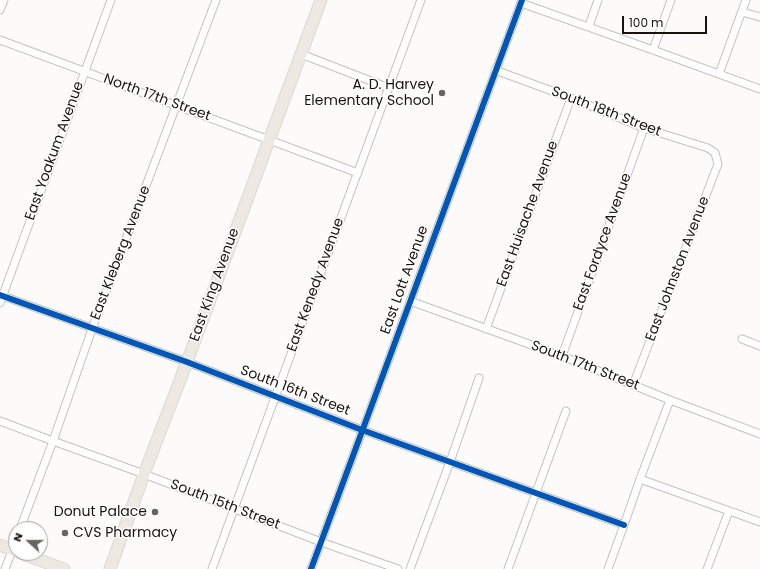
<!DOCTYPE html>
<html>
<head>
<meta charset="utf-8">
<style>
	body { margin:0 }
	#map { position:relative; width:760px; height:569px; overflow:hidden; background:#fdfbf9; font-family:Poppins,sans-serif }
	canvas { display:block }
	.north { position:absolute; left:8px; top:521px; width:40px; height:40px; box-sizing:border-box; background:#fff; border:1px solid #a3a19e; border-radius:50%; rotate:291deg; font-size:11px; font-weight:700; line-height:16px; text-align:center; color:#18130d }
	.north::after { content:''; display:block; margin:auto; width:14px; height:18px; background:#686460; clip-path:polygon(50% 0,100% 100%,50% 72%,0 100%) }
	.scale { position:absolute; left:622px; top:16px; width:85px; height:18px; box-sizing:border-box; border:2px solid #18130d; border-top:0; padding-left:5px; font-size:12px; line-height:14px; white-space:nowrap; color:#18130d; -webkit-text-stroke:3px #fff; paint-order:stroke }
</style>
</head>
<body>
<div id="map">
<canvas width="760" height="569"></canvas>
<div class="north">N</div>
<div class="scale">100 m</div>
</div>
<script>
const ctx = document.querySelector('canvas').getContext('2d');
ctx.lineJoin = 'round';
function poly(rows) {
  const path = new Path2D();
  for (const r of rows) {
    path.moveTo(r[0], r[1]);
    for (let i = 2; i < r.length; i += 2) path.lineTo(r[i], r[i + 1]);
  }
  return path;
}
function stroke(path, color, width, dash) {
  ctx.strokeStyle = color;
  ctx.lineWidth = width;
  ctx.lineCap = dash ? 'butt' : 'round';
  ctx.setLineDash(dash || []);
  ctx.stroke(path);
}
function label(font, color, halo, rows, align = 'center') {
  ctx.font = font + ' Poppins,sans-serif';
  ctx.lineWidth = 3;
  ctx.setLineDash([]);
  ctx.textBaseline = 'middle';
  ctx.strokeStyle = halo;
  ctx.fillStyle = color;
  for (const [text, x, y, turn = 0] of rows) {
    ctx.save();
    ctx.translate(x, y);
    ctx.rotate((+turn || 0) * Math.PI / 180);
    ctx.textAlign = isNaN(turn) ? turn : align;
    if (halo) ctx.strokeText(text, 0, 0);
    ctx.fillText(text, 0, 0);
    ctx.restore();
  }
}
const minor = poly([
	[521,3,653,50,760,89],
	[0,10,4,0],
	[742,12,760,17],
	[589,26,598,0],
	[0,40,358,173],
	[653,50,671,0],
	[301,54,389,88],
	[495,70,571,98,644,128,708,148,715,153,718,164,633,385],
	[719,74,746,0],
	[0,295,187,362,362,430,624,525],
	[410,301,562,356,670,400,760,434],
	[0,303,111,0],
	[486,329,571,98],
	[742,339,760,346],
	[562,356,644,128],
	[0,421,53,441,144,474,321,542,398,569],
	[640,479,760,522],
	[20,529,53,441,92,329,216,0],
	[5,569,16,540],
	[212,569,421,0],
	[311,569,522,0],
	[410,569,450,462,479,378],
	[508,569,566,411],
	[608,569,624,525,640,479,670,400],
	[707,569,729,511]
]);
const primary = poly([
	[0,545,16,551],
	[20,553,64,569],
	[110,569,144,474,187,362,321,0]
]);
stroke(minor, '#c5c1bd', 9);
stroke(primary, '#d9d8d6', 13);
stroke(minor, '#fffefe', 7);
stroke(primary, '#eee8e2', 11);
stroke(poly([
	[0,295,187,362,362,430,624,525],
	[311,569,522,0]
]), '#0057b8', 6);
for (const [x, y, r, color] of [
	[442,93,4,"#686460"],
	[155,512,4,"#686460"],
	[65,533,4,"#686460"]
]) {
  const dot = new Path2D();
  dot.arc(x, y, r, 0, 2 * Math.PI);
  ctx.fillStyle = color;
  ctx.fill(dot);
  stroke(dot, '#fff', 1.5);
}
label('14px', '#18130d', '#fff', [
	["A. D. Harvey",434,85],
	["Elementary School",434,101],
	["Donut Palace",147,512],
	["CVS Pharmacy",73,533,"left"]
], 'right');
label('14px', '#18130d', '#fff', [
	["North 17th Street",157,98,20],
	["South 18th Street",606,112,21],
	["East Yoakum Avenue",55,151,-70],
	["East Huisache Avenue",528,214,-70],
	["East Fordyce Avenue",603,242,-70],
	["East Kleberg Avenue",121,253,-69],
	["East Johnston Avenue",678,269,-69],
	["East Lott Avenue",405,280,-70],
	["East King Avenue",215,285,-70],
	["East Kenedy Avenue",316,285,-70],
	["South 17th Street",585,366,21],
	["South 16th Street",295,391,21],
	["South 15th Street",225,505,21]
]);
</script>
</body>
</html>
